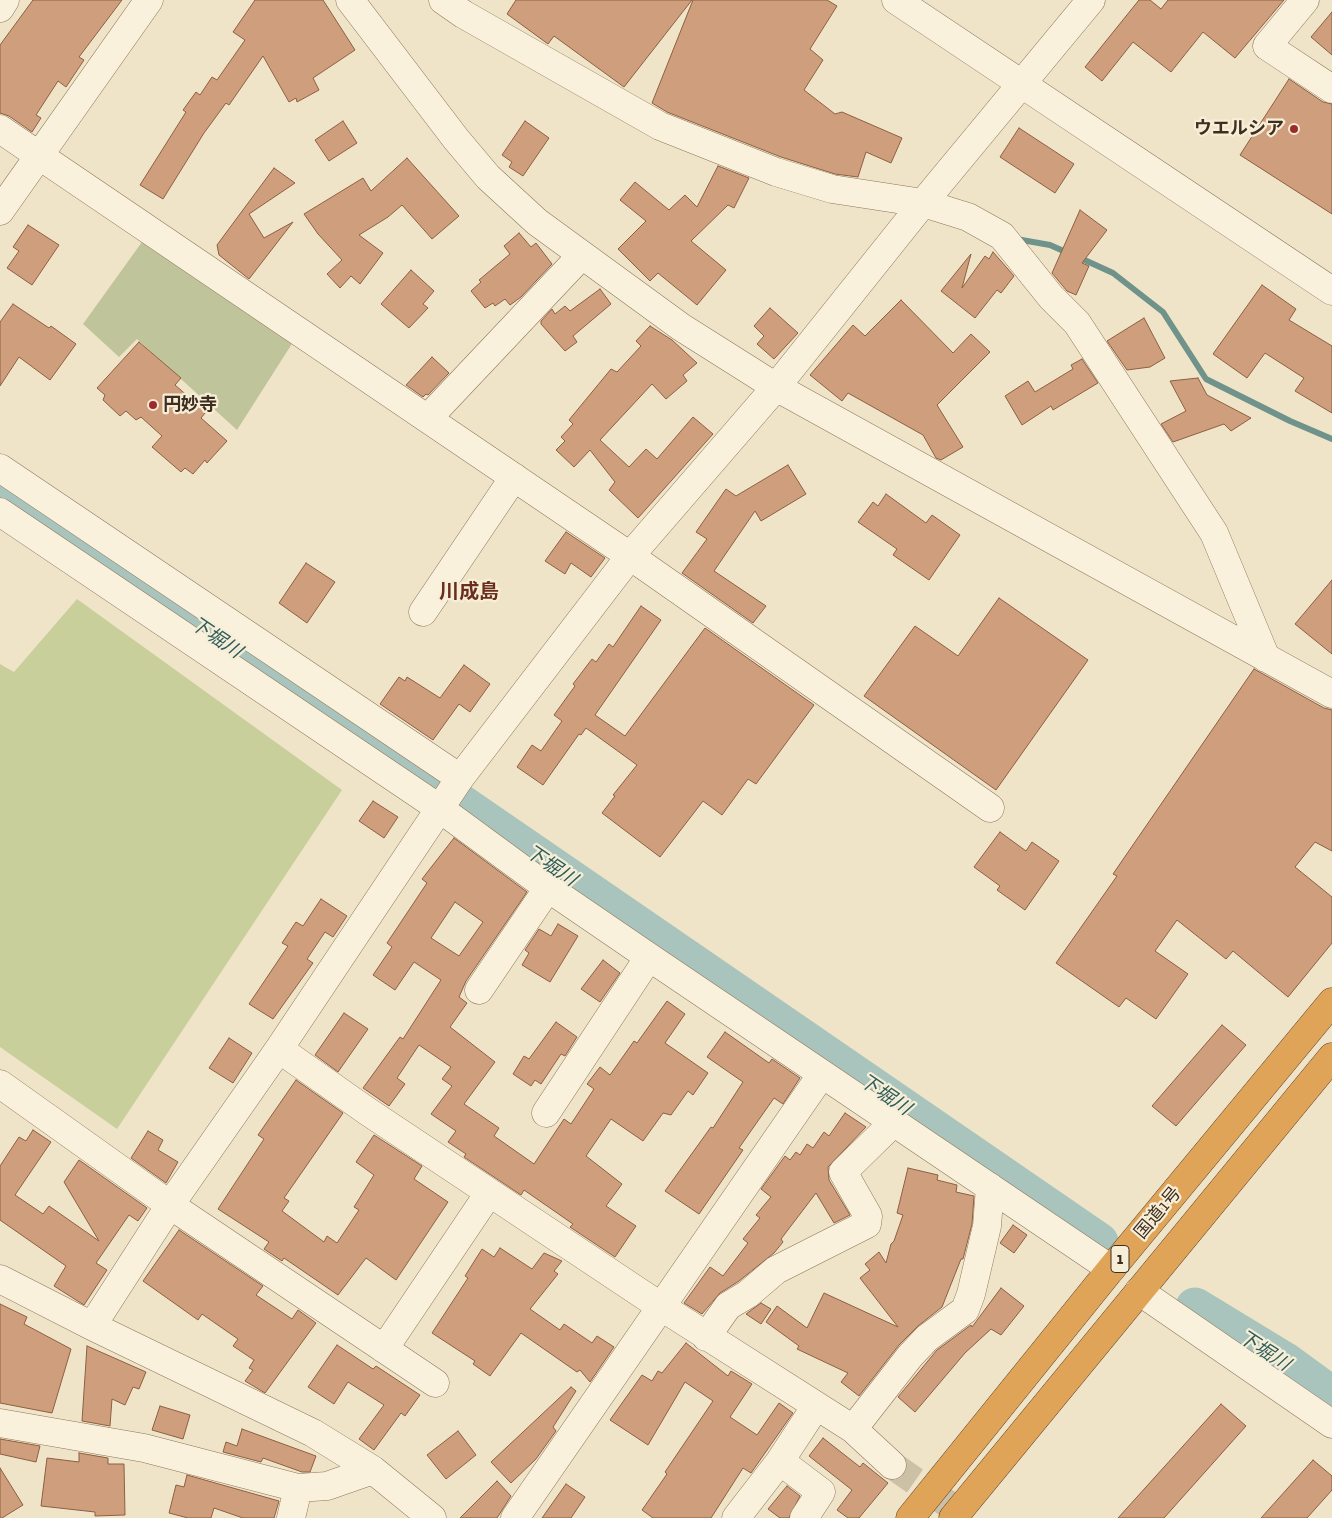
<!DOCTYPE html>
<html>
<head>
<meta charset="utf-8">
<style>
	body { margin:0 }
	canvas { display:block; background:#f0e4c8 }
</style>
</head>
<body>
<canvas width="1332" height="1518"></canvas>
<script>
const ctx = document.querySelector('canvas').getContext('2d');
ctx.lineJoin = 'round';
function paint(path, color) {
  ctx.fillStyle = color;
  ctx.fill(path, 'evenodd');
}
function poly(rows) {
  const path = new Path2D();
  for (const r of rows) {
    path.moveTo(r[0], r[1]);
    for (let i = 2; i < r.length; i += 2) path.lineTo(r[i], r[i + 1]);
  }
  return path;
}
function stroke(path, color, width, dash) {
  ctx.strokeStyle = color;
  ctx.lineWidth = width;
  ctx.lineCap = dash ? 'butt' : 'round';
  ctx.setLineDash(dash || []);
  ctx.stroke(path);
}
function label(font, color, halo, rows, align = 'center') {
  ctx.font = font + ' "Zilla Slab","Noto Sans JP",serif';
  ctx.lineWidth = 4.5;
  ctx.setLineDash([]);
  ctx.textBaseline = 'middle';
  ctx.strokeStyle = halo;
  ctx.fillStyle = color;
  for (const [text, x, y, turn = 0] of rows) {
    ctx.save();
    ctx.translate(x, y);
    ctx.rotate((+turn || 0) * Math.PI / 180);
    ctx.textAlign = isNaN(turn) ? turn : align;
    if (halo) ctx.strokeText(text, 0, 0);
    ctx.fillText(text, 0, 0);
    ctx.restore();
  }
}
paint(poly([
	[77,599,342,790,117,1129,0,1047,0,664,14,672]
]), '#c9cf9b');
paint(poly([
	[147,235,295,339,237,430,137,339,119,357,83,324]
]), '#bfc49a');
stroke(poly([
	[1016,239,1050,245,1068,253],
	[1078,257,1113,273,1163,312,1206,379,1290,421,1332,439]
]), '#6f938a', 6);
stroke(poly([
	[0,492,422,777,1099,1242],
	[1195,1307,1287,1363,1332,1396]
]), '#a9c4bc', 39);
const building = poly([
	[33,0,122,0,79,57,84,60,66,87,58,81,36,115,41,118,32,132,9,116,0,113,0,45,33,0],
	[255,0,323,0,355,50,313,78,319,90,297,102,296,98,289,102,263,56,229,105,226,103,204,133,163,199,140,185,186,112,183,110,196,92,200,95,212,77,217,80,245,40,233,32,255,0],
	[516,0,692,0,624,87,554,36,548,44,507,14,516,0],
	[693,0,827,0,837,6,810,49,823,60,804,90,835,114,842,112,902,138,891,163,866,152,858,177,835,174,781,157,667,112,652,103,693,0],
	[1139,0,1150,0,1161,9,1168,0,1284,0,1235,58,1203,32,1171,72,1133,42,1102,81,1085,67,1139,0],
	[1332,12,1332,55,1311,37,1332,12],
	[1289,79,1323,102,1332,104,1332,214,1240,155,1289,79],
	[343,121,357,143,329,161,315,140,343,121],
	[525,121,549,138,523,176,509,167,512,162,502,155,525,121],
	[1019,128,1074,164,1055,193,1000,157,1019,128],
	[407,158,459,216,432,239,402,205,388,217,359,235,383,253,360,284,351,276,340,288,327,274,342,260,318,234,304,214,363,178,371,191,407,158],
	[718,166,749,178,734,208,728,205,691,241,726,270,697,305,658,273,650,281,618,249,646,221,620,200,635,182,669,210,685,195,697,207,718,166],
	[274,168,295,183,249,214,264,238,293,222,249,279,219,255,217,245,274,168],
	[1080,210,1107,230,1082,263,1089,266,1076,295,1067,291,1052,273,1080,210],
	[28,225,59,245,32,285,7,268,19,251,13,247,28,225],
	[519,233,531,247,536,243,552,264,521,297,510,305,505,299,495,306,493,303,485,308,471,291,481,282,479,280,510,254,504,246,519,233],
	[993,252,1014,276,1001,293,997,290,975,318,941,291,971,254,962,288,985,256,989,259,993,252],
	[411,270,434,291,423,304,428,308,409,328,381,304,411,270],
	[1262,285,1296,309,1289,320,1332,346,1332,413,1295,391,1304,378,1265,353,1247,378,1213,354,1262,285],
	[600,289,611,304,573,336,577,342,565,351,541,324,541,321,552,309,555,314,565,306,570,311,600,289],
	[901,300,953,353,971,334,990,352,937,405,963,447,941,460,936,458,923,435,848,393,842,401,810,375,853,325,865,336,901,300],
	[13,304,49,328,51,326,76,344,50,380,19,357,0,386,0,322,13,304],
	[770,308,798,333,774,359,757,344,764,336,754,326,770,308],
	[1144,318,1165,358,1150,367,1127,370,1107,341,1144,318],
	[650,326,672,340,697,363,683,375,687,381,666,399,652,384,600,440,629,467,646,449,657,459,693,417,713,434,638,518,609,490,615,482,590,450,574,467,556,450,565,441,561,437,573,424,569,420,611,369,617,372,641,346,636,341,650,326],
	[139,342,181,378,175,385,206,412,201,418,227,441,207,463,205,460,193,474,185,468,181,472,152,447,162,436,141,417,136,420,126,411,120,416,103,400,105,395,97,388,139,342],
	[432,357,449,373,428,395,426,394,423,397,406,385,432,357],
	[1082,359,1098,383,1053,410,1051,406,1022,425,1005,396,1028,381,1035,392,1073,369,1071,365,1082,359],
	[1198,378,1207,395,1251,418,1231,431,1224,424,1173,442,1161,424,1186,411,1170,381,1198,378],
	[788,465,806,494,761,521,755,511,714,571,766,606,753,623,682,573,707,539,696,532,726,489,736,496,788,465],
	[886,494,926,523,932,515,960,535,929,580,893,555,897,549,858,522,873,502,878,506,886,494],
	[566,532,605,558,591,577,571,563,565,574,545,561,566,532],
	[306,563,335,582,307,623,279,603,306,563],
	[1332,580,1332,654,1295,624,1332,580],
	[999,598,1088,660,996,790,864,696,915,626,958,656,999,598],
	[641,606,661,620,595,715,625,736,705,628,814,705,756,784,748,779,722,815,703,801,660,857,602,813,615,796,613,795,637,765,586,728,581,735,579,734,543,785,517,767,532,745,541,751,562,721,554,715,575,686,573,684,592,659,596,662,609,644,613,647,641,606],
	[464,665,490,684,470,712,459,704,433,740,380,704,399,677,405,681,407,677,440,698,464,665],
	[1254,669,1324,708,1332,710,1332,851,1315,842,1295,867,1332,897,1332,943,1288,997,1233,951,1226,959,1177,920,1155,951,1188,974,1156,1019,1126,998,1119,1007,1056,963,1117,876,1113,874,1254,669],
	[373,801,398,817,384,838,359,821,373,801],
	[1000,832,1026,851,1032,842,1059,861,1025,910,997,890,1000,886,974,867,1000,832],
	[454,838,527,892,466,981,459,997,467,1003,450,1027,495,1062,464,1104,499,1128,494,1136,534,1164,564,1119,571,1124,594,1089,587,1084,600,1067,610,1075,634,1041,637,1043,667,1001,685,1014,665,1043,708,1073,693,1095,688,1091,671,1115,663,1113,643,1141,611,1119,586,1156,622,1184,606,1206,636,1226,615,1257,570,1227,573,1224,524,1190,521,1195,464,1157,466,1154,448,1142,456,1131,431,1114,452,1086,442,1079,451,1067,419,1045,397,1078,405,1084,389,1106,363,1088,400,1037,403,1039,441,980,414,962,395,990,373,975,392,947,387,943,427,883,422,879,454,838],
	[455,902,483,922,459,956,431,938,455,902],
	[321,899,347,916,333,937,325,932,307,959,313,963,273,1019,249,1004,288,946,282,943,296,922,303,926,321,899],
	[558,924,578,936,550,982,522,965,529,953,525,950,539,929,551,936,558,924],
	[603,960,620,973,600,1002,581,989,603,960],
	[344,1013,368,1029,338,1072,315,1055,344,1013],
	[556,1022,577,1037,565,1056,561,1054,541,1084,535,1080,531,1086,513,1074,524,1056,529,1059,556,1022],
	[1222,1025,1246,1045,1176,1126,1152,1106,1222,1025],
	[725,1032,769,1063,772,1059,800,1078,783,1104,774,1098,739,1148,743,1150,699,1214,665,1191,711,1127,713,1128,743,1082,707,1057,725,1032],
	[229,1038,252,1053,233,1083,209,1068,229,1038],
	[296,1080,343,1113,284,1198,289,1201,282,1211,324,1242,327,1236,337,1243,359,1210,354,1207,374,1175,356,1162,374,1135,422,1166,414,1179,448,1202,396,1280,366,1258,338,1295,284,1258,282,1261,264,1249,269,1242,218,1209,264,1139,258,1135,296,1080],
	[845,1113,866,1127,828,1167,829,1180,850,1215,834,1223,816,1193,781,1239,783,1242,774,1253,739,1281,720,1293,702,1314,684,1303,710,1267,723,1276,748,1243,743,1239,760,1218,756,1215,771,1197,761,1189,785,1156,790,1160,796,1152,800,1155,807,1144,813,1148,824,1132,829,1136,845,1113],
	[33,1130,51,1142,15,1195,43,1214,49,1206,99,1241,64,1182,79,1160,147,1208,138,1221,129,1215,96,1263,107,1270,84,1305,54,1286,66,1266,0,1220,0,1166,19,1137,26,1141,33,1130],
	[148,1131,163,1140,158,1150,178,1162,166,1183,131,1158,148,1131],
	[908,1168,938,1175,937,1180,957,1185,956,1192,974,1196,972,1224,963,1259,961,1259,942,1307,918,1326,899,1345,859,1396,841,1382,848,1373,797,1349,799,1346,766,1322,777,1306,807,1328,824,1293,898,1327,860,1278,870,1270,865,1264,879,1252,886,1263,891,1244,894,1241,903,1215,897,1213,908,1168],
	[1013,1225,1027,1235,1014,1253,1000,1243,1013,1225],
	[179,1230,263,1286,256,1295,292,1319,298,1310,316,1323,265,1393,245,1381,253,1370,249,1368,254,1360,233,1346,238,1339,202,1314,198,1320,143,1281,179,1230],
	[500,1248,532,1269,544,1253,562,1261,554,1271,558,1274,530,1309,560,1330,564,1324,592,1343,597,1336,614,1347,590,1382,580,1370,577,1372,521,1333,490,1376,473,1364,475,1361,432,1333,468,1278,465,1276,482,1249,494,1257,500,1248],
	[1001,1288,1024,1306,1001,1335,991,1329,965,1353,915,1412,898,1397,937,1350,971,1325,972,1327,1001,1288],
	[761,1303,771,1309,761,1324,746,1314,761,1303],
	[0,1304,27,1317,24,1324,71,1349,52,1413,0,1403,0,1304],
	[686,1343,728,1376,731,1371,752,1384,730,1417,757,1435,779,1403,793,1413,751,1473,743,1468,711,1518,653,1518,642,1510,667,1474,665,1472,713,1401,685,1382,648,1445,610,1420,642,1375,652,1381,658,1371,662,1373,686,1343],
	[337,1345,373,1369,376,1366,420,1395,405,1416,401,1413,374,1450,359,1439,384,1405,348,1382,334,1404,308,1387,337,1345],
	[87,1346,146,1372,139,1389,133,1387,125,1405,112,1399,110,1426,82,1421,87,1346],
	[571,1387,576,1391,553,1427,556,1431,536,1459,511,1483,491,1462,571,1387],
	[1221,1404,1246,1426,1164,1518,1118,1518,1221,1404],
	[160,1406,190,1415,183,1439,152,1430,160,1406],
	[242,1429,316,1456,310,1472,302,1472,263,1458,261,1462,223,1452,226,1442,237,1446,242,1429],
	[458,1431,476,1455,446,1479,427,1455,458,1431],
	[823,1438,860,1467,863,1463,888,1483,859,1518,848,1518,837,1510,852,1490,809,1456,823,1438],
	[0,1439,40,1446,36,1462,0,1454,0,1439],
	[79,1453,108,1458,108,1464,124,1464,125,1515,95,1516,95,1512,41,1506,47,1458,79,1462,79,1453],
	[1313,1460,1332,1476,1332,1490,1307,1518,1261,1518,1313,1460],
	[0,1468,23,1505,2,1518,0,1518,0,1468],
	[187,1475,279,1501,274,1518,243,1518,214,1508,211,1518,188,1518,169,1513,176,1485,184,1487,187,1475],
	[497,1481,511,1496,497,1518,460,1518,497,1481],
	[566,1484,585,1497,571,1518,542,1518,566,1484],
	[787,1486,800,1496,789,1518,780,1518,768,1509,787,1486]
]);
paint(building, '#cf9f7d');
stroke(building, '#8d5f41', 1);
stroke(poly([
	[892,1465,968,1518]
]), '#ccc0a6', 28, [28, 14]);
const minor = poly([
	[350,0,456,139,488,177,537,222,681,327,776,387,1332,694],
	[443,0,463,14,660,126,776,172,832,189,923,203,968,217,1002,236,1051,297,1077,323,1214,533,1266,658],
	[896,0,1332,291],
	[1305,0,1267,46,1332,89],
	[0,8,5,0],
	[0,129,630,556,990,808],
	[0,211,149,0],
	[428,418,582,255],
	[0,468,460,778],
	[0,512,439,808,548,888,649,957,1111,1269],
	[423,612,514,477],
	[479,990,548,888],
	[279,1049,367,1111,660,1306,853,1429,892,1465],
	[0,1084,170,1205,435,1383],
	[546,1113,649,957],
	[0,1279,92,1326,313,1433,373,1470,432,1518],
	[1139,1291,1332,1424],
	[92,1326,170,1205,279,1049,460,778,630,556,776,387,923,203,1091,0],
	[706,1337,728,1306,748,1294,776,1270,867,1224,868,1216,843,1172,894,1122],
	[384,1349,489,1193],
	[0,1423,144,1448,298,1488,327,1486,373,1470],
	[853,1429,910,1356,927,1338,965,1310,971,1294,987,1226,990,1187],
	[780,1461,821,1492,804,1518],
	[291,1518,298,1488],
	[515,1518,822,1074],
	[736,1518,780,1461,816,1406]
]);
const highway = poly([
	[910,1518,1111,1269,1332,1002],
	[953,1518,1332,1057]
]);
stroke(minor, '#8d765c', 29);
stroke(highway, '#5b4430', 29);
stroke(minor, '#faf1dc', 28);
stroke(highway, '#e0a458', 28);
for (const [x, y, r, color] of [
	[1294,129,5,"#9e2a2b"],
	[153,405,5,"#9e2a2b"]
]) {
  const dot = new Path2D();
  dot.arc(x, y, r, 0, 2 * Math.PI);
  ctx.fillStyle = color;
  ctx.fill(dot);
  stroke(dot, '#f7eed8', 2);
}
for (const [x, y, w] of [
	[1120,1259,18]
]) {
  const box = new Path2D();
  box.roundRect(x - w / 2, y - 13.5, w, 27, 4);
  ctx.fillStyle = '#f7eed8';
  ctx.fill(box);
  stroke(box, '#3d2e20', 1);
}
label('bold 16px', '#3d2e20', null, [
	["1",1120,1259]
]);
label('bold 18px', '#3d2e20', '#f7eed8', [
	["ウエルシア",1284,129],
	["円妙寺",163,405,"left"]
], 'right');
label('18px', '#3d2e20', '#f7eed8', [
	["国道1号",1158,1213,-50]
]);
label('italic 19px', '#2f5d5a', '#f7eed8', [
	["下堀川",216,638,34],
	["下堀川",551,866,34],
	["下堀川",885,1095,34],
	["下堀川",1264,1351,33]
]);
label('bold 20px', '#6b2e1e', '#f7eed8', [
	["川成島",469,592]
]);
</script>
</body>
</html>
